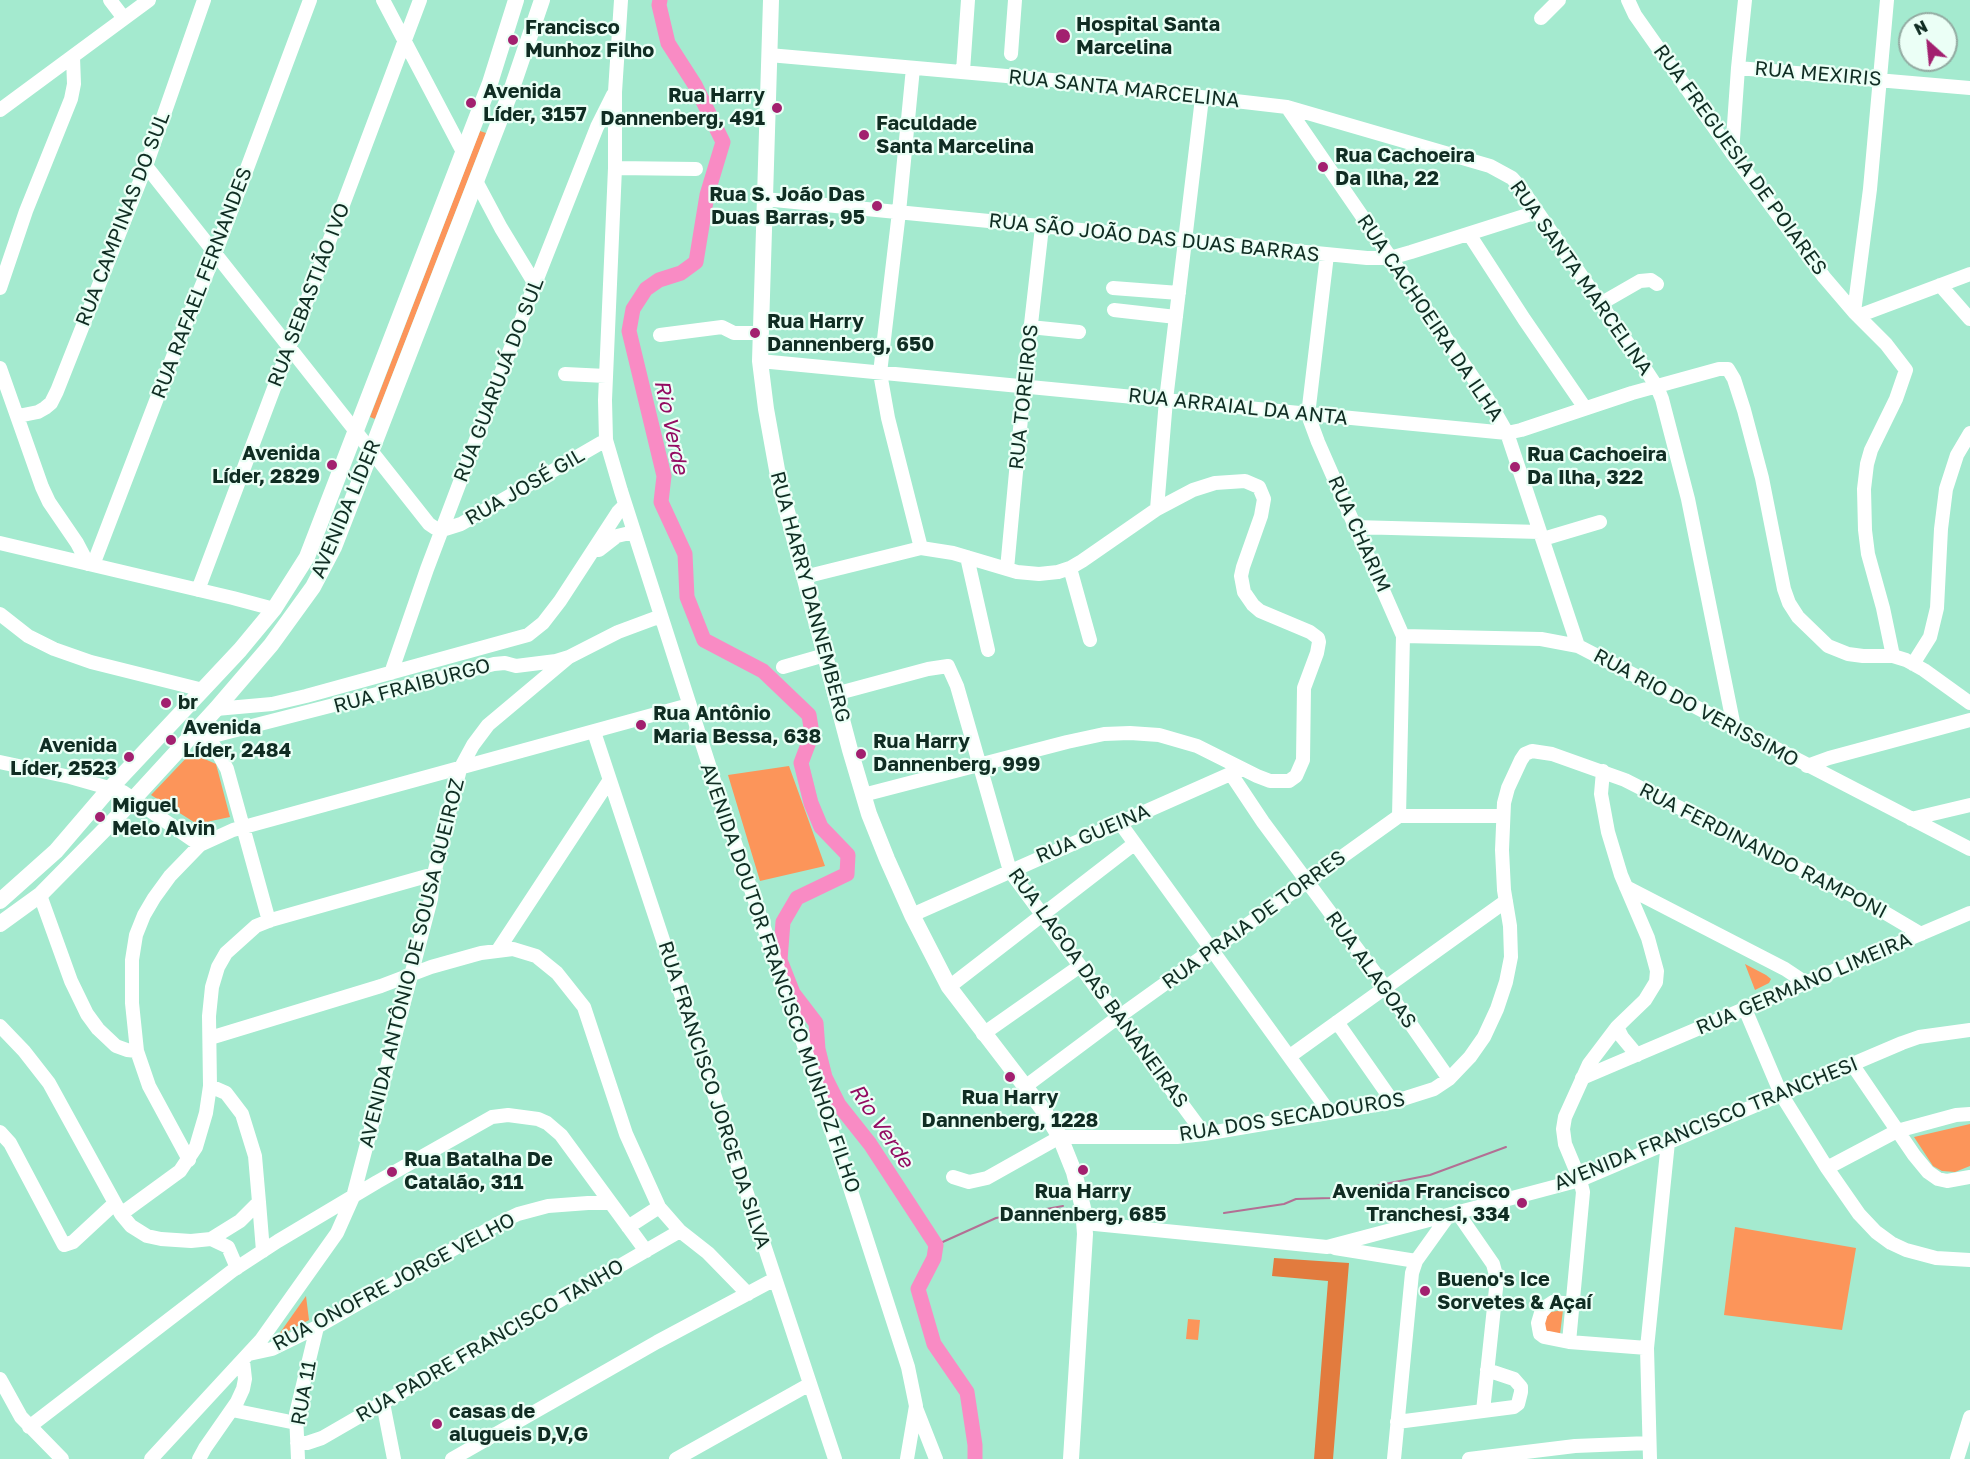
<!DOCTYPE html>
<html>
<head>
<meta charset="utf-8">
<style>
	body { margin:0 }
	#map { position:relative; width:1970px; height:1459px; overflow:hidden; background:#a4eacf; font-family:"Golos Text",sans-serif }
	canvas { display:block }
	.north { position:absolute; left:1898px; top:12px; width:60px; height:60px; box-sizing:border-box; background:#ebfff6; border:2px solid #93aba2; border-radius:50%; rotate:333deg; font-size:16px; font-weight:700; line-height:24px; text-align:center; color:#102d23 }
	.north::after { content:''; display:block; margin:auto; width:21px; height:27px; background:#a2206f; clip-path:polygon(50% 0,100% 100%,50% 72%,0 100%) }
</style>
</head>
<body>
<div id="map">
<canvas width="1970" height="1459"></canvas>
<div class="north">N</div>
</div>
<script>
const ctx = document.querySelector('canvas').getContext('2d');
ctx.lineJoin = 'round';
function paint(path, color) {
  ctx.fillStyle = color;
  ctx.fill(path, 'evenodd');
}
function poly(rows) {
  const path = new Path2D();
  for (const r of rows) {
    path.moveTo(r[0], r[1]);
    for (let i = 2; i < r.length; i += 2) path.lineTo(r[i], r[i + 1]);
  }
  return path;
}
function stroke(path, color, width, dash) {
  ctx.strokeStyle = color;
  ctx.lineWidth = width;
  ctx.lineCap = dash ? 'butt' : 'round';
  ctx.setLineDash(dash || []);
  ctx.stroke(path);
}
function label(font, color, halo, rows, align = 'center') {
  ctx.font = font + ' "Golos Text",sans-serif';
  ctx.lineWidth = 4.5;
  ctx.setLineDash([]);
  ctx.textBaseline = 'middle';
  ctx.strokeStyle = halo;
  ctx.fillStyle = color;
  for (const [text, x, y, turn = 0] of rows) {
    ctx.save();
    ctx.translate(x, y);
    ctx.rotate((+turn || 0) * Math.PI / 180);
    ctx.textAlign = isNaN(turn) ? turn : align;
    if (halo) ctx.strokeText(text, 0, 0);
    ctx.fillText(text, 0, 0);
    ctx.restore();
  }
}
paint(poly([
	[480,131,486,133,375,419,370,417],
	[191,753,216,764,230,817,197,824,151,795],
	[789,766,825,866,760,881,728,775],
	[1745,964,1766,975,1771,979,1769,983,1755,990],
	[1970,1124,1970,1166,1955,1172,1942,1171,1933,1166,1914,1137],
	[1735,1227,1856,1248,1842,1330,1724,1315],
	[306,1296,309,1320,277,1337],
	[1563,1310,1560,1334,1544,1331,1545,1317,1551,1312],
	[1188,1319,1200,1320,1198,1340,1186,1339]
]), '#fc955a');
paint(poly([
	[1274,1258,1349,1263,1333,1459,1314,1459,1328,1281,1272,1276]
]), '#e27b3e');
stroke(poly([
	[1224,1213,1284,1204,1296,1199,1331,1198,1380,1185,1430,1175,1506,1147],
	[936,1245,996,1218,1063,1206]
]), '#b36f94', 2);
stroke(poly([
	[660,0,659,5,668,43,695,85,723,142,707,195,696,262,681,273,659,280,646,289,633,309,629,331,664,476,661,502,685,554,687,597,704,640,763,671,809,715,812,734,801,763,811,803,821,827,848,855,847,874,797,898,783,922,780,960,793,993,816,1023,818,1049,825,1077,839,1105,870,1144,936,1245,934,1258,918,1289,934,1344,967,1392,975,1445,975,1459]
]), '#f98bc4', 15);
stroke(poly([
	[110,0,123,17],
	[383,0,463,152],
	[621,0,615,92,615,168,605,400,606,440,621,491,718,793,797,1024,908,1367,916,1406,907,1459],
	[1628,0,1635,15,1732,153,1824,277,1854,312,1886,344,1906,370,1896,399,1871,450,1867,464,1864,489,1865,530,1868,554,1883,608,1893,656],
	[1541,18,1559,0],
	[1011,54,1015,0],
	[769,55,1063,81,1287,107,1490,166,1512,178,1521,188,1638,358,1657,387,1662,399,1688,499,1734,727],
	[913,68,899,212,880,373,888,418,921,548],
	[1738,68,1970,88],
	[963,71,968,0],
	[1287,107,1487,398,1507,433,1578,646],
	[0,110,149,0],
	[1732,153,1738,68,1745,0],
	[146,166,429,524,435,528,442,530,461,524,606,440],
	[615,168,696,169],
	[476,181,501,228,535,284],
	[764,199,1367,258,1390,258,1411,252,1537,212],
	[1469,234,1524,319,1585,408],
	[1327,255,1308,415,1318,442,1403,636,1399,816],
	[1940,285,1970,319],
	[0,288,26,211,71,99,74,84,73,57],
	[1113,288,1179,293],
	[1600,304,1640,281,1651,280,1657,284],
	[1114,310,1176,317],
	[1854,312,1870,189,1887,0],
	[1858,316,1970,274],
	[1030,327,1079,332],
	[660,335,722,327,734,333,760,333],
	[760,361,1507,433,1521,430,1632,393,1719,369,1728,369,1734,379,1744,410,1762,478,1784,589,1789,603,1798,617,1828,646,1848,654,1863,656,1893,656,1906,660,1924,670,1970,703],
	[0,368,42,487,49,502,77,543,88,564],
	[565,374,606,376],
	[18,416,38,412,45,408,51,403,57,391,146,166,204,0],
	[1157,509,1166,400,1202,98],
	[1354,527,1540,532],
	[1543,539,1600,522],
	[0,543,233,598,274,609],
	[599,550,617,536,634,532],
	[967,557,988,650],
	[93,565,182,333,215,254,310,0],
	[1070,568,1090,640],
	[1007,569,1024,386,1042,227],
	[804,577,921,548,953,553,1017,572,1039,574,1058,572,1070,568,1082,561,1157,509,1193,490,1215,483,1245,481,1259,487,1264,499,1261,516,1243,567,1241,576,1244,592,1253,605,1260,611,1310,632,1318,638,1319,642,1317,653,1304,688,1303,760,1296,776,1289,781,1270,781,1257,776,1197,746,1159,735,1130,733,1104,734,1067,742,863,795],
	[198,590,420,0],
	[0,614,28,636,54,649,91,662,203,690],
	[1403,636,1541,639,1578,646,1970,849],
	[1913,664,1930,637,1937,608,1941,529,1946,489,1957,455,1970,433],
	[783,667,825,655],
	[391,673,427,569,535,284,597,127,613,95],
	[835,694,928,669,948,666,957,686,1010,871,1204,1134],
	[216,709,272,704,306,696,528,635,543,623,560,601,618,512,625,505],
	[594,732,835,1459],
	[192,736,209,737,494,664,505,663,516,666,556,661,569,657,618,632,661,616],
	[209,737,227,769,269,921],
	[0,762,70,777,123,792,200,845],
	[1807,766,1829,758,1970,720],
	[1603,771,1601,794,1608,832,1621,875,1648,938,1657,971,1656,982,1645,1000,1617,1027,1589,1064,1565,1117,1563,1129,1565,1144,1580,1180,1583,1192,1569,1342,1647,1348],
	[1231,774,1263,822,1375,973,1449,1079],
	[1911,819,1970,805],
	[1120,823,1330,1113],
	[1626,887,1785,969,1806,983],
	[40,895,71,981,87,1014,98,1029,116,1046,127,1050,137,1051],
	[912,915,1237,771],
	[498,950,609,781],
	[949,987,1134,844],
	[1745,1009,1781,1094,1827,1168,1859,1214,1876,1232,1891,1243,1906,1250,1936,1258,1970,1260],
	[1337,1022,1393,1102],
	[0,1026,24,1051,49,1083,121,1214,131,1226,147,1236,161,1239,191,1241,211,1239,240,1221,259,1202,255,1156,242,1114,226,1093,210,1086],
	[1617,1027,1622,1037,1637,1055],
	[983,1034,1080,966],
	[210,1038,381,986,431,967,481,953,513,949,536,956,557,973,584,1007,626,1134,659,1207,680,1231,708,1253,748,1294],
	[1290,1056,1506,901],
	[1852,1064,1914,1155,1928,1172,1938,1179,1947,1181,1970,1177],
	[1582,1078,1970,913],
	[1026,1086,1117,1018,1399,816,1502,816],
	[0,1132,10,1143,64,1245,73,1242,114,1204],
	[189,1160,149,1086,137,1051,132,1003,132,960,136,935,144,915,154,898,170,876,200,845,233,830,689,705],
	[1827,1168,1897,1131,1956,1115,1970,1114],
	[953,1177,969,1182,987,1178,1060,1137,1177,1137,1204,1134,1393,1102,1434,1089,1449,1079,1470,1057,1484,1037,1497,1009,1506,982,1511,957,1510,926,1504,890,1502,850,1504,803,1508,788,1521,760,1525,754,1532,751,1552,754,1625,780,1877,908,1921,934],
	[259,1202,263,1251],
	[121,1214,180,1171,196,1147,206,1113,210,1086,209,1016,212,987,218,967,226,953,256,926,271,920,434,874],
	[1085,1223,1327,1247,1580,1180,1902,1043,1919,1037,1970,1030],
	[628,1227,659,1207],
	[211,1239,228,1247,237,1268],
	[1335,1248,1416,1261],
	[1569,1342,1544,1337,1540,1334,1538,1323,1541,1313,1547,1306,1553,1302,1572,1304],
	[249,1354,272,1349,317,1327,501,1222,518,1214,548,1206,588,1203,610,1203],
	[0,1379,21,1417,62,1459],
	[383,1403,394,1459],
	[916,1408,936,1459],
	[232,1410,296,1423],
	[1483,1411,1514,1407,1518,1404,1521,1392,1521,1387,1514,1379,1487,1370],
	[1397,1422,1483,1411,1497,1279,1493,1264,1457,1212],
	[29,1427,232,1271,278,1241,377,1182,492,1117,508,1115,538,1119,547,1123,561,1135,646,1251],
	[297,1443,307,1443,322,1438,680,1231],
	[151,1459,261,1340,337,1233,353,1197,431,899,434,874,460,769,473,745,488,725,569,657],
	[199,1459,205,1448,237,1402,243,1389,245,1379,243,1361],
	[298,1459,296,1414,317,1327],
	[452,1459,657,1342,775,1279],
	[676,1459,810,1384],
	[1394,1459,1412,1273,1416,1261,1449,1215],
	[1469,1459,1575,1446,1649,1443],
	[1650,1459,1647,1348,1668,1142],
	[1957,1459,1970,1417]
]), '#fff', 14);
stroke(poly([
	[771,0,760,361,766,409,779,481,850,750,869,814,887,859,912,915,949,987,1044,1111,1060,1137,1074,1172,1083,1208,1085,1234,1071,1459],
	[0,901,56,851,104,795,240,650,274,609,307,557,490,83,516,0],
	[0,924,40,895,116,818,216,709,271,645,313,587,334,547,511,91,542,0]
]), '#fff', 16);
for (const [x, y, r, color] of [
	[1063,36,8,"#a2206f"],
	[513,40,6,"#a2206f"],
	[471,103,6,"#a2206f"],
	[777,108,6,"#a2206f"],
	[864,135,6,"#a2206f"],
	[1323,167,6,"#a2206f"],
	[877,206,6,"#a2206f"],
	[755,333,6,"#a2206f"],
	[332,465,6,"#a2206f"],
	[1515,467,6,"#a2206f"],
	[166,703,6,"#a2206f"],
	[641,725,6,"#a2206f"],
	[171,740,6,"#a2206f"],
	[861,754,6,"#a2206f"],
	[129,757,6,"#a2206f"],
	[100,817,6,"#a2206f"],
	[1010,1077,6,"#a2206f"],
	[1083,1170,6,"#a2206f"],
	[392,1172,6,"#a2206f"],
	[1522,1203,6,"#a2206f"],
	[1425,1291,6,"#a2206f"],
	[437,1424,6,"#a2206f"]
]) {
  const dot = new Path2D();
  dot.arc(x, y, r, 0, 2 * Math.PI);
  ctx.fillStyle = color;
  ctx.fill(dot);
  stroke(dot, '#ebfff6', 2);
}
label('bold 20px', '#102d23', '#ebfff6', [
	["Hospital Santa",1076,25],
	["Marcelina",1076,48],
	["Francisco",525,28],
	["Munhoz Filho",525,51],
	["Avenida",483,92],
	["Líder, 3157",483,115],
	["Rua Harry",765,96,"right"],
	["Dannenberg, 491",765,119,"right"],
	["Faculdade",876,124],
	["Santa Marcelina",876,147],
	["Rua Cachoeira",1335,156],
	["Da Ilha, 22",1335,179],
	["Rua S. João Das",865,195,"right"],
	["Duas Barras, 95",865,218,"right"],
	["Rua Harry",767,322],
	["Dannenberg, 650",767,345],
	["Avenida",320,454,"right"],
	["Líder, 2829",320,477,"right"],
	["Rua Cachoeira",1527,455],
	["Da Ilha, 322",1527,478],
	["br",178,703],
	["Rua Antônio",653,714],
	["Maria Bessa, 638",653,737],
	["Avenida",183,728],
	["Líder, 2484",183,751],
	["Rua Harry",873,742],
	["Dannenberg, 999",873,765],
	["Avenida",117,746,"right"],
	["Líder, 2523",117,769,"right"],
	["Miguel",112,806],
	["Melo Alvin",112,829],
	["Rua Harry",1010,1098,"center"],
	["Dannenberg, 1228",1010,1121,"center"],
	["Rua Batalha De",404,1160],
	["Catalão, 311",404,1183],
	["Rua Harry",1083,1192,"center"],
	["Dannenberg, 685",1083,1215,"center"],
	["Avenida Francisco",1510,1192,"right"],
	["Tranchesi, 334",1510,1215,"right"],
	["Bueno's Ice",1437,1280],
	["Sorvetes & Açaí",1437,1303],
	["casas de",449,1412],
	["alugueis D,V,G",449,1435]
], 'left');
label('20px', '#102d23', '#ebfff6', [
	["RUA MEXIRIS",1818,74,5],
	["RUA SANTA MARCELINA",1124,89,6],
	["RUA FREGUESIA DE POIARES",1740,160,54],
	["RUA CAMPINAS DO SUL",123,219,-69],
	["RUA SÃO JOÃO DAS DUAS BARRAS",1154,238,6],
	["RUA SANTA MARCELINA",1581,278,55],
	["RUA RAFAEL FERNANDES",202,283,-69],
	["RUA SEBASTIÃO IVO",309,295,-69],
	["RUA CACHOEIRA DA ILHA",1430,318,56],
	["RUA GUARUJÁ DO SUL",499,380,-69],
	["RUA TOREIROS",1024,397,-84],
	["RUA ARRAIAL DA ANTA",1238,407,6],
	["RUA JOSÉ GIL",525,487,-30],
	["AVENIDA LÍDER",346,509,-67],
	["RUA CHARIM",1359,534,66],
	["RUA HARRY DANNEMBERG",810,597,75],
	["RUA FRAIBURGO",412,686,-15],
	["RUA RIO DO VERISSIMO",1696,708,28],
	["RUA GUEINA",1093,834,-23],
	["RUA FERDINANDO RAMPONI",1763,851,27],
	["RUA PRAIA DE TORRES",1254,920,-36],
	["AVENIDA ANTÔNIO DE SOUSA QUEIROZ",412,963,-76],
	["RUA ALAGOAS",1371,970,54],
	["AVENIDA DOUTOR FRANCISCO MUNHOZ FILHO",780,978,71],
	["RUA GERMANO LIMEIRA",1804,984,-23],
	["RUA LAGOA DAS BANANEIRAS",1098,988,54],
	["RUA FRANCISCO JORGE DA SILVA",714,1095,72],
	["RUA DOS SECADOUROS",1292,1117,-9],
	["AVENIDA FRANCISCO TRANCHESI",1706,1124,-22],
	["RUA ONOFRE JORGE VELHO",394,1282,-28],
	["RUA PADRE FRANCISCO TANHO",490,1341,-30],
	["RUA 11",304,1393,-80]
]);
label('italic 21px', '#930c62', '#ebfff6', [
	["Rio Verde",671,427,78],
	["Rio Verde",881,1126,56]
]);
</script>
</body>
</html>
